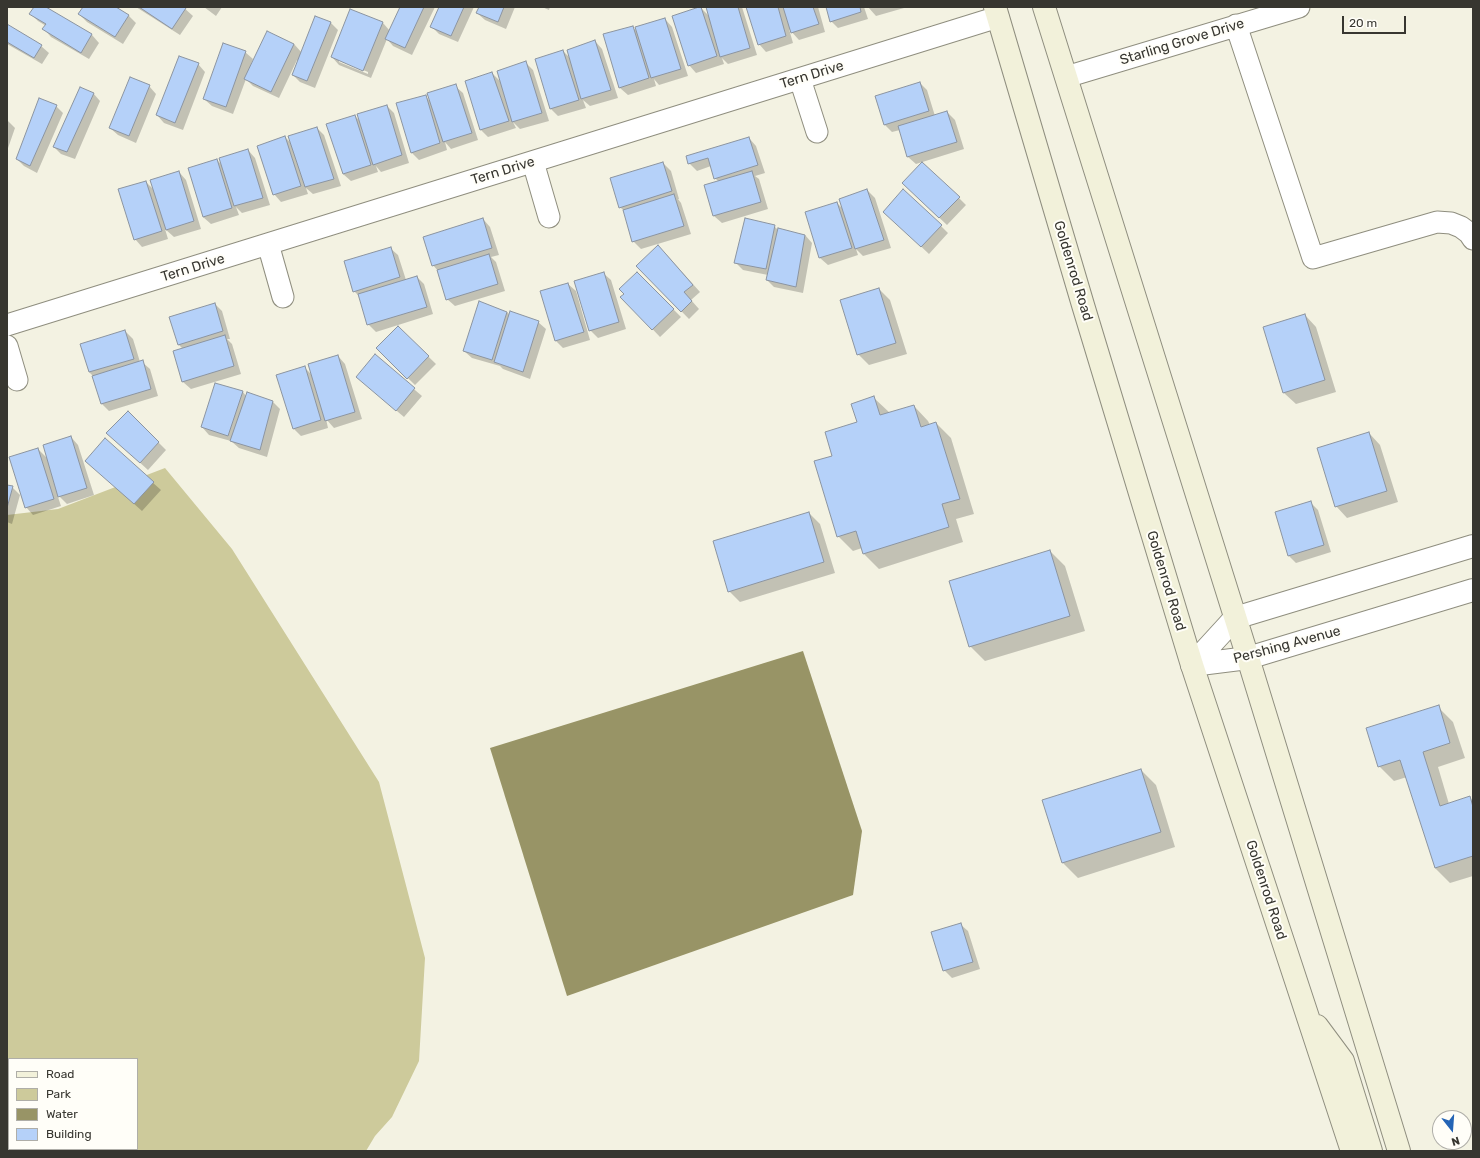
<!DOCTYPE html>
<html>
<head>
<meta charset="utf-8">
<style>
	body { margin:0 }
	#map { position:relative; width:1480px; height:1158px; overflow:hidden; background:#f3f2e2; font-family:Rubik,sans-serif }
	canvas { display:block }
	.frame { position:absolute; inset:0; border:8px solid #373630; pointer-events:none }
	.legend { position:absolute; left:8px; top:1058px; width:130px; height:92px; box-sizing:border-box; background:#fffef8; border:1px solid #afaea8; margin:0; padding:5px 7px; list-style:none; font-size:12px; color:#373630 }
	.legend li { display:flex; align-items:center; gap:8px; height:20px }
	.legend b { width:20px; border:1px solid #afaea8 }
	.north { position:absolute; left:1432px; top:1110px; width:40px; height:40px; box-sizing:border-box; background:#fffef8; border:1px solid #afaea8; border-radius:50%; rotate:163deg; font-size:11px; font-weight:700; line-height:16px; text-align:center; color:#373630 }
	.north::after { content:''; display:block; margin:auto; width:14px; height:18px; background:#2464b5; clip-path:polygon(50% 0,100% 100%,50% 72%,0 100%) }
	.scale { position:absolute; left:1342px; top:16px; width:64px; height:18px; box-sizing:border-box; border:2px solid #373630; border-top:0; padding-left:5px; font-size:12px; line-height:14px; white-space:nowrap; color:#373630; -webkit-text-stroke:3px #fffef8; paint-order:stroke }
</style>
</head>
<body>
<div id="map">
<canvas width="1480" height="1158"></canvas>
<div class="frame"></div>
<ul class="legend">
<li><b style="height:5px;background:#f2f1da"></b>Road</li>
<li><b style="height:11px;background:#cdca9b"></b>Park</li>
<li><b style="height:11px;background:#989466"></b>Water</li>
<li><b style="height:11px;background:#b5d1f9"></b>Building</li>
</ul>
<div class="north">N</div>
<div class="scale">20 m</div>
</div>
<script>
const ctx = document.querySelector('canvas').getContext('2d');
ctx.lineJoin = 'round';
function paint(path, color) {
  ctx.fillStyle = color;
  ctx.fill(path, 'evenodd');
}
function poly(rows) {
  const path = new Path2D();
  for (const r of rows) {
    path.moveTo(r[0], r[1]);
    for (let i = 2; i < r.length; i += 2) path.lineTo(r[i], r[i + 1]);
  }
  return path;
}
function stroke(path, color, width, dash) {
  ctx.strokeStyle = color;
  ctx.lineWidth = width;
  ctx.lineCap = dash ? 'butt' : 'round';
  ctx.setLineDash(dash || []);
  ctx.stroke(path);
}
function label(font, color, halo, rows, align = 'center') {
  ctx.font = font + ' Rubik,sans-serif';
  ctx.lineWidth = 4;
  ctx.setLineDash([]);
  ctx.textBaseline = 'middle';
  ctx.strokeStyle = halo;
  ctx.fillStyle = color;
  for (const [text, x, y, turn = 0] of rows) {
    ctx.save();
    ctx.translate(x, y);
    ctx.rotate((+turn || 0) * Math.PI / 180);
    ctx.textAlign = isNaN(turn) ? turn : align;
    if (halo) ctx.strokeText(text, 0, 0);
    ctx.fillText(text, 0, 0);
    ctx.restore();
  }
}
paint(poly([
	[165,468,232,549,379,782,425,958,419,1061,392,1117,375,1136,366,1151,7,1151,7,515,58,509],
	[9,1059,137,1059,137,1149,9,1149]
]), '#cdca9b');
paint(poly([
	[803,651,862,831,853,895,567,996,490,748]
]), '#989466');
paint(poly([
	[35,7,44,7,92,35,99,43,89,59,51,37,44,29,46,26,38,21,31,14],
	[84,7,114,7,129,16,136,23,123,44,87,22,79,14],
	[136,7,183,7,193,16,180,35],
	[204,7,222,7,216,16],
	[401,7,435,7,412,55,393,46,387,39,371,78,339,65,332,57,351,10,383,23,390,31],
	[339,60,368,72,368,74,339,62],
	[440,7,474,7,458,42,439,34,431,26],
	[480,7,515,7,506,29,485,20,477,13],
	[542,7,550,7,549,10],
	[707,7,742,7,757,55,728,64,722,58,724,64,696,73,689,65,701,8,709,16],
	[747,7,818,7,825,32,799,40,789,29,793,43,766,52,759,44],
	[827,7,864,7,868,19,838,28,831,21],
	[868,7,904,7,904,8,876,16],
	[665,19,672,27,688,76,659,85,654,79,656,86,628,95,620,88,604,35,632,27,638,32],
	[331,23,338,30,315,88,300,82,293,75,299,61,297,60,279,98,253,86,246,79,233,114,212,106,204,99,245,52,253,59,251,64,252,65,294,44,302,53],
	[7,26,41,46,49,53,42,64,7,44],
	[595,41,602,49,618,98,590,106,583,100,586,108,558,116,551,109,536,60,563,51,571,59],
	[526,63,533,70,549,121,520,129,513,122,516,128,488,137,481,130,466,82,492,73,501,82],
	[198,64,205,72,183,130,164,123,157,115],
	[920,83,927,90,935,116,947,112,955,120,964,149,916,164,908,157,900,130,892,132,885,125],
	[149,86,156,94,136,143,118,135,110,128],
	[455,86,463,93,478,140,451,149,445,142,447,150,419,160,412,153,397,104,425,96,431,102],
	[93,93,100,101,75,159,61,154,54,147],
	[56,106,63,113,37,173,24,166,17,159],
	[387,106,394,113,409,163,381,172,376,166,378,172,351,181,343,174,355,116,360,121],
	[7,120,15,128,7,151],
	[317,128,324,135,341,186,313,194,306,188,308,194,281,202,274,194,285,137,292,144],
	[749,138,756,146,765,173,755,176,759,179,768,209,722,223,714,216,705,186,719,182,715,178,711,166,697,171,689,163],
	[248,150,255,158,270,205,242,213,236,207,239,215,211,224,203,217,217,160,223,166],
	[663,163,671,171,679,199,678,199,681,203,691,234,641,249,633,241,624,211,620,207],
	[179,172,186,180,201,229,174,237,165,229,168,239,142,247,135,239,146,182,154,190],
	[867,190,875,198,891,248,863,256,856,249,858,255,828,265,820,258,806,213,837,203,843,209],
	[911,191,959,198,966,205,947,225],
	[483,219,490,227,499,255,491,257,496,262,505,291,455,306,447,299,438,271,433,265],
	[892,219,941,226,948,233,929,254],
	[774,226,778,230,805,235,812,243,803,293,774,287,767,280,768,275,743,270,735,262],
	[390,248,398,255,406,280,417,277,424,284,433,314,376,332,368,324,360,297,354,291],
	[666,254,700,292,691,300,699,309,689,319,637,266],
	[603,273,611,280,626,329,598,338,590,330],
	[637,273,681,317,660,337,622,297,626,294],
	[568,284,576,291,590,340,563,348,556,341],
	[879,289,890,300,907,354,869,365,858,354],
	[215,304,222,311,230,339,227,339,232,344,241,374,191,389,183,382,183,349,179,345],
	[507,312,510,315,538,322,546,329,530,379,503,369,500,366,472,358,464,351],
	[1305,315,1316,327,1336,392,1296,404,1284,393],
	[398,327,436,364,415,385,377,348],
	[125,331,133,339,140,362,142,362,150,369,158,396,109,411,102,404,93,376,89,372,81,345],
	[338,356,345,364,362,419,334,428,326,419,328,428,301,436,294,429,305,368,313,376],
	[375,356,422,396,404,417,365,384],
	[243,392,246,396,272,401,280,409,267,457,239,448,231,441,209,435,202,427],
	[874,398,890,413,914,406,928,421,930,425,936,423,951,438,974,514,956,519,963,542,879,569,864,554,862,548,853,551,838,536,833,456,858,423],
	[128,412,166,450,148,470,115,440],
	[1369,433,1380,445,1398,502,1347,518,1336,506],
	[71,437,78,445,94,495,67,504,57,494,61,506,33,515,26,507,38,449,48,459],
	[105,440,161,490,142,511,94,468],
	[7,486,12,487,20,495,12,524,7,522,7,524],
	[1310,502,1318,510,1331,552,1296,563,1289,556],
	[809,513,820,524,835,573,740,602,729,591],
	[1050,551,1065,566,1085,631,985,661,970,646],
	[1438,707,1453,722,1465,758,1438,767,1449,804,1469,797,1473,801,1473,876,1450,883,1435,868,1407,777,1394,781,1379,766],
	[1141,770,1156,785,1175,847,1078,878,1063,863,1043,801],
	[960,924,968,931,980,969,952,978,944,970]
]), '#0003');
const building = poly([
	[34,7,46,7,92,34,81,53,42,29,46,24,29,14,34,7],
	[83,7,116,7,129,15,115,37,78,14,83,7],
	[139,7,185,7,186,8,172,29,139,7],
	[400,7,424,7,405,48,385,39,400,7],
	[439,7,464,7,451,36,430,27,439,7],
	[479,7,504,7,498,22,476,13,479,7],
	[699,7,701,7,717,56,688,66,672,16,699,7],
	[706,7,738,7,750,48,720,57,706,7],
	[746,7,778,7,786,36,758,45,746,7],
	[783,7,813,7,819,24,791,33,783,7],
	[826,7,860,7,861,12,830,22,826,7],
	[350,9,383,22,363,71,331,57,350,9],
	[315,16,331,22,307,81,292,75,315,16],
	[665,18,681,69,651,78,635,27,665,18],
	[7,24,42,45,34,58,7,42,7,24],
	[633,26,649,78,619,88,603,34,633,26],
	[267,31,294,44,271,92,244,79,267,31],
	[595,40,611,90,581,99,567,50,595,40],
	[223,43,246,51,226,107,203,99,223,43],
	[563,50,579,100,550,109,535,59,563,50],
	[179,56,199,63,175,123,156,115,179,56],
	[526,61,542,113,512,122,497,71,526,61],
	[492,72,509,121,480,130,465,81,492,72],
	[130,77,150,85,129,136,109,128,130,77],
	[920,82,929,111,884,125,875,96,920,82],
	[456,84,472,133,443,142,427,93,456,84],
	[80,87,94,93,67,152,53,147,80,87],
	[426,95,440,143,411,153,396,103,426,95],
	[39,98,57,105,30,166,16,159,39,98],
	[387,105,402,155,373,165,357,114,387,105],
	[947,111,957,142,907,157,898,126,947,111],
	[355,115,371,165,343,174,326,124,355,115],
	[317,127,334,179,305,187,288,136,317,127],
	[285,136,301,186,273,195,257,146,285,136],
	[749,137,758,165,714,179,708,158,688,164,686,156,749,137],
	[248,149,263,198,234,206,219,158,248,149],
	[217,159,232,208,203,217,188,168,217,159],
	[663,162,672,191,619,208,610,178,663,162],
	[922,162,960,197,939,218,902,183,922,162],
	[179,171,194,221,166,230,150,180,179,171],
	[752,171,761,202,713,216,704,185,752,171],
	[146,181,162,231,134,240,118,189,146,181],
	[867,189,884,240,855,249,839,199,867,189],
	[903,189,942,225,921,247,883,212,903,189],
	[674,194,684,226,632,242,623,210,674,194],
	[837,202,852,248,819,258,805,212,837,202],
	[483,218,492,248,432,266,423,237,483,218],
	[745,218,775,225,766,269,734,263,745,218],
	[778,228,805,235,796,287,766,280,778,228],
	[658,245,693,285,684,292,692,301,681,312,636,266,658,245],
	[391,247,400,277,353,292,344,261,391,247],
	[489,254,498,284,446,300,437,270,489,254],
	[604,272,619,322,589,331,574,281,604,272],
	[637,272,674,309,652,330,620,297,624,294,619,289,637,272],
	[417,276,427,307,367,325,358,294,417,276],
	[568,283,584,332,555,341,540,291,568,283],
	[879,288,896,343,857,355,840,300,879,288],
	[479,301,507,312,492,360,463,351,479,301],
	[215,303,223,331,178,345,169,317,215,303],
	[510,311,539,321,523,372,494,362,510,311],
	[1305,314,1325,380,1283,393,1263,327,1305,314],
	[398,326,429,356,407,379,376,348,398,326],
	[125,330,134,359,89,372,80,344,125,330],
	[225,335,234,366,182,382,173,351,225,335],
	[375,354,415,388,396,411,356,377,375,354],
	[338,355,355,412,325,421,308,364,338,355],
	[143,360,151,389,101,404,92,376,143,360],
	[305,366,321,420,293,429,276,375,305,366],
	[215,383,243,391,228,436,201,427,215,383],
	[247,392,273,401,260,450,230,441,247,392],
	[874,396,880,415,914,405,921,427,936,422,960,499,942,504,949,527,863,554,856,531,837,537,814,461,832,456,825,432,857,422,851,404,874,396],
	[128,411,159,442,140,463,106,433,128,411],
	[1369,432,1387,491,1335,507,1317,448,1369,432],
	[71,436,87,488,58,497,43,445,71,436],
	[105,438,154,482,134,504,85,461,105,438],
	[38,448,54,499,25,508,9,457,38,448],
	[7,485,13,486,7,508,7,485],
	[1311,501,1324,545,1288,556,1275,512,1311,501],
	[809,512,824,562,728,592,713,541,809,512],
	[1050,550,1070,616,969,647,949,581,1050,550],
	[1439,705,1450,743,1423,752,1440,806,1470,796,1473,807,1473,856,1435,868,1400,760,1378,767,1366,728,1439,705],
	[1141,769,1161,832,1062,863,1042,800,1141,769],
	[961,923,973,962,943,971,931,932,961,923]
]);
paint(building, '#b5d1f9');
stroke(building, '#8b94a0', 1);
const minor = poly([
	[1236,25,1313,258,1437,222,1451,223,1461,227,1469,233,1473,239],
	[1066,77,1299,7],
	[800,79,817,132],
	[533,162,549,217],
	[268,244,283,297],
	[7,325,998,17],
	[7,346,17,380]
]);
const tertiary = poly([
	[1192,665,1235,618,1473,546],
	[1192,665,1248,658,1473,590]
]);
const secondary = poly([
	[995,7,1083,305,1192,665,1352,1151],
	[1044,7,1248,658,1399,1151],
	[1317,1026,1343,1061,1371,1151]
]);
stroke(minor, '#8f8e7f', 23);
stroke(tertiary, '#8f8e7f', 24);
stroke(secondary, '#8f8e7f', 24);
stroke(minor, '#fff', 21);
stroke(tertiary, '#fff', 22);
stroke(secondary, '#f2f1da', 22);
label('14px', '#373630', '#fffef8', [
	["Starling Grove Drive",1182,42,-17],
	["Tern Drive",812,75,-17],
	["Tern Drive",503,171,-17],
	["Tern Drive",193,268,-17],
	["Goldenrod Road",1073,271,73],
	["Goldenrod Road",1166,581,73],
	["Pershing Avenue",1287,645,-15],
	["Goldenrod Road",1266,890,72]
]);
</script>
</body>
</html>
